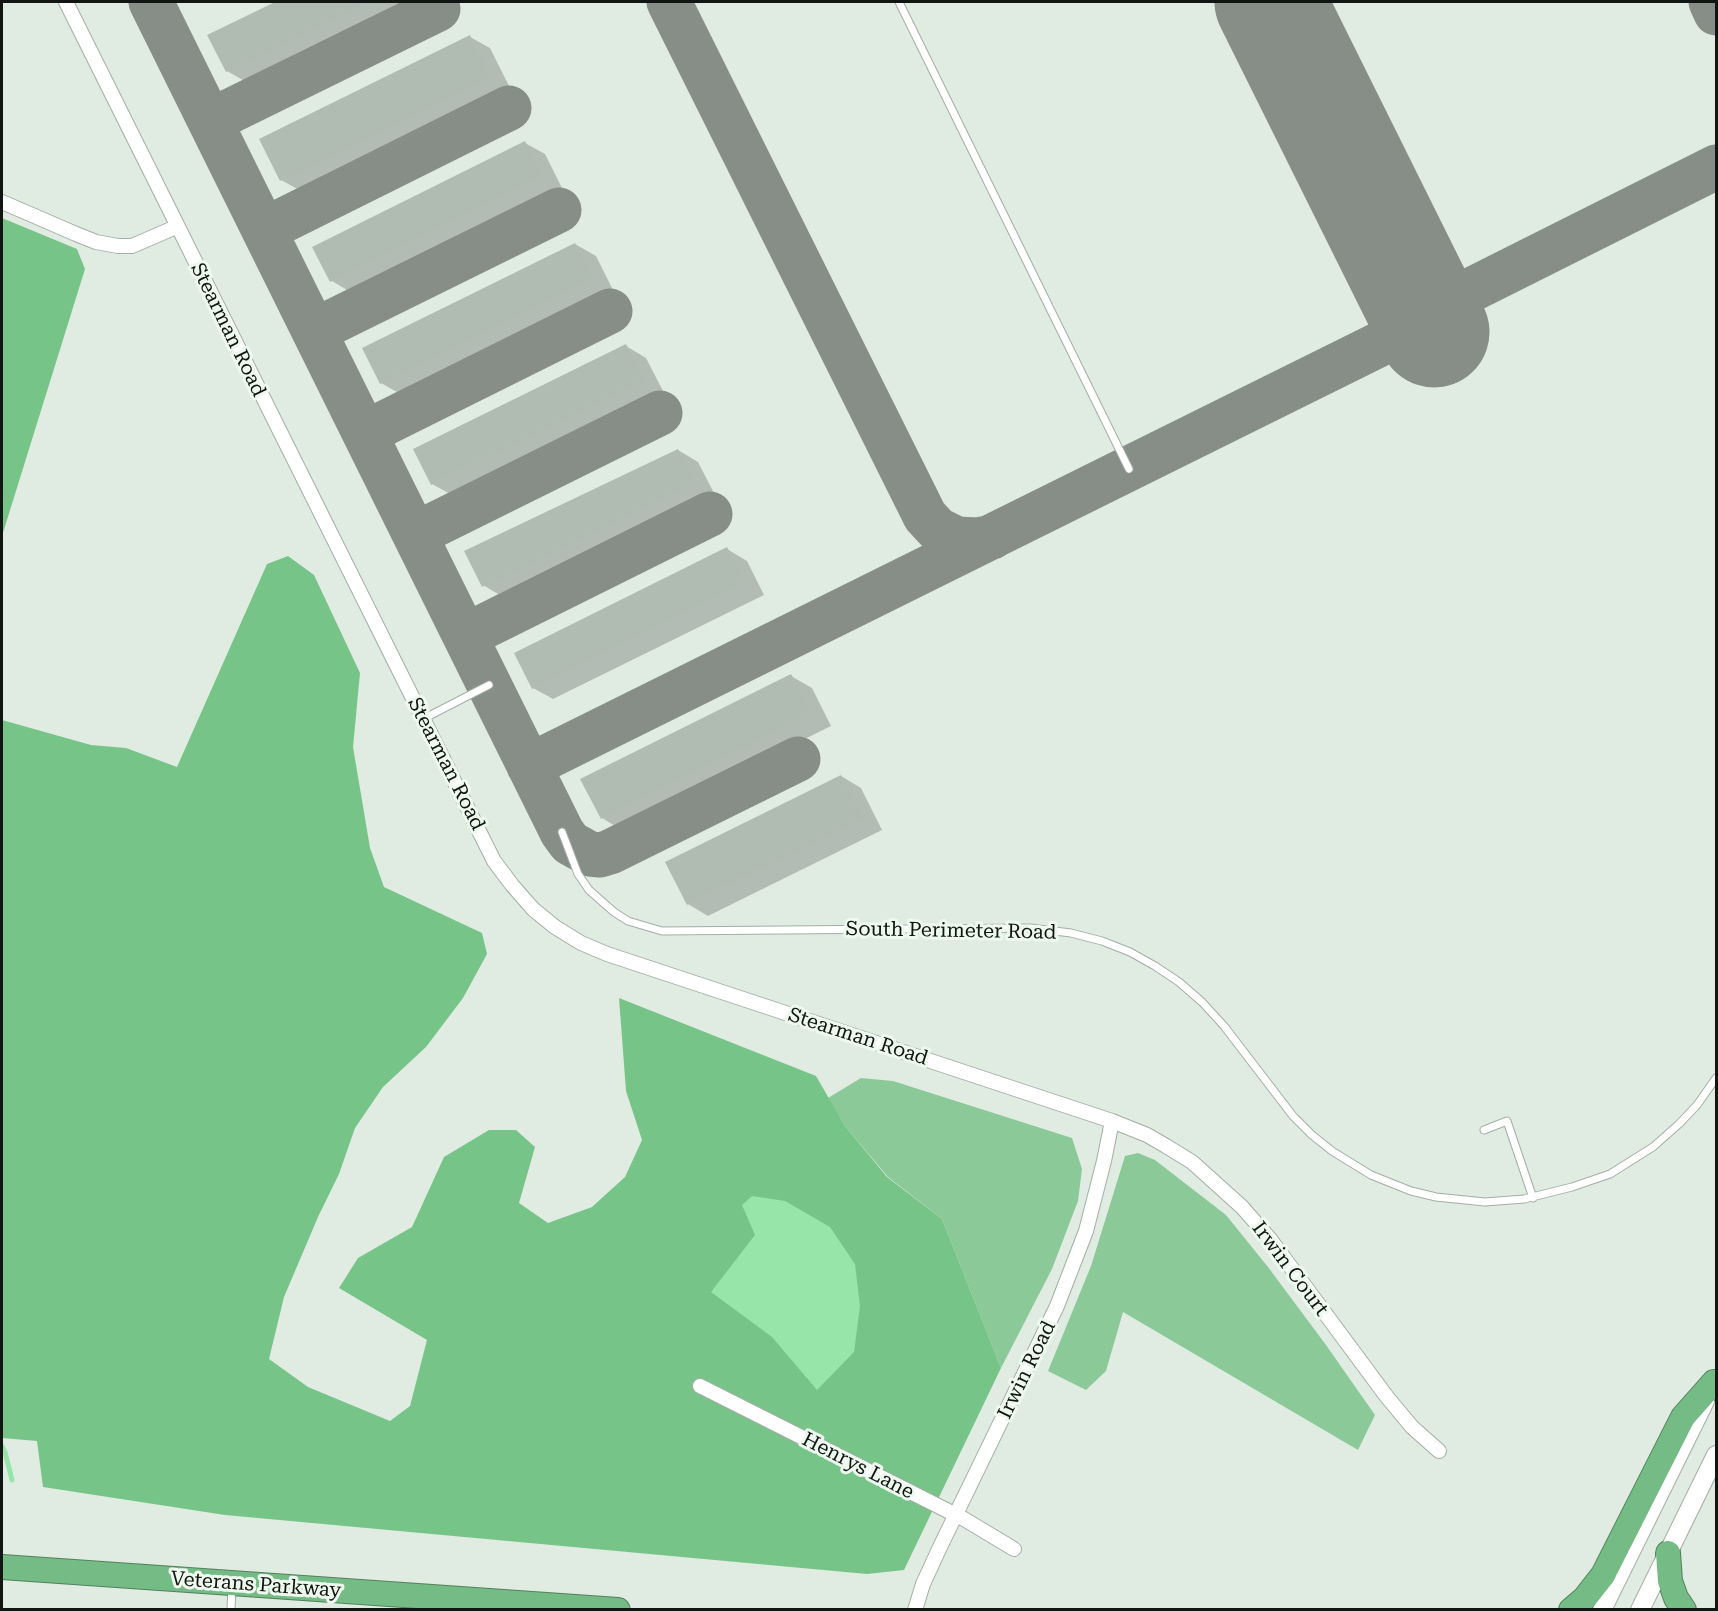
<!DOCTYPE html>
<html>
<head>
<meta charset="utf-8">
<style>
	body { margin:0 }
	#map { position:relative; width:1718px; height:1611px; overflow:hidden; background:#e0ece2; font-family:"Roboto Serif",serif }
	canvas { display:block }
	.frame { position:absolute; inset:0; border:3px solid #121613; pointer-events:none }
</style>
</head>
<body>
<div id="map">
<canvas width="1718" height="1611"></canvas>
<div class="frame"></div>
</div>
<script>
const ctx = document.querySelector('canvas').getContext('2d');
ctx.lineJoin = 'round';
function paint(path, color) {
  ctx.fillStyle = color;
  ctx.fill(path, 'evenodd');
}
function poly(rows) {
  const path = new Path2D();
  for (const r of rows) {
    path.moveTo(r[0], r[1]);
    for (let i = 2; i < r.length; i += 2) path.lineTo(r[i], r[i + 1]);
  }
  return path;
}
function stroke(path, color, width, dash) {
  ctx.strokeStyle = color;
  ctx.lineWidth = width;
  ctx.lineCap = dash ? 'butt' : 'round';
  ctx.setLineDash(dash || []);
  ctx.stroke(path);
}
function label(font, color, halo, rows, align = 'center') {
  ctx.font = font + ' "Roboto Serif",serif';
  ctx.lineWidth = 6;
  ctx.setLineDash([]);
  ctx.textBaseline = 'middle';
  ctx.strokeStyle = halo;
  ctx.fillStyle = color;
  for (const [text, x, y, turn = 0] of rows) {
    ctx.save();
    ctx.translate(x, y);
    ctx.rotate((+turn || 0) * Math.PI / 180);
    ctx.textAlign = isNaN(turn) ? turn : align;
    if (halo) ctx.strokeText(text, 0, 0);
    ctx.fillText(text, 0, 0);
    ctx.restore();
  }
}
paint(poly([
	[861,1078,893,1081,1072,1138,1082,1169,1078,1201,1052,1269,1001,1368,942,1219,888,1177,845,1126,828,1098],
	[1138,1153,1155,1160,1226,1215,1268,1267,1326,1345,1375,1415,1358,1450,1123,1312,1106,1371,1086,1390,1048,1371,1091,1266,1125,1156]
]), '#8bca98');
paint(poly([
	[2,218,77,249,85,269,2,536],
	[288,556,314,575,360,673,353,747,370,848,384,887,482,933,487,954,463,998,426,1047,383,1087,355,1128,339,1174,318,1217,284,1297,269,1359,308,1387,390,1421,410,1406,427,1340,339,1288,358,1258,412,1227,444,1157,489,1130,516,1130,535,1147,519,1203,548,1223,592,1207,625,1177,642,1140,626,1091,619,998,816,1076,845,1126,887,1177,942,1219,1001,1368,904,1570,867,1574,225,1515,43,1487,37,1441,2,1438,2,720,91,745,126,748,177,767,267,564]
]), '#77c489');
paint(poly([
	[752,1196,785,1201,830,1227,855,1264,860,1306,854,1352,817,1390,772,1337,711,1292,755,1235,742,1205]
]), '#97e5a8');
paint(poly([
	[278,2,411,2,248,83,227,71,209,36],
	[470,37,490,48,510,88,301,191,281,180],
	[525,143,545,154,562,188,352,293,332,281,314,248],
	[575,244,596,256,613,290,402,395,381,383],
	[626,346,646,358,663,391,452,495,432,484],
	[678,450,698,462,714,493,503,597,483,585],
	[727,549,747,561,764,595,553,699,533,688],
	[791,676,812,688,831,726,622,830,602,818],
	[841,776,861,788,882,830,708,916,688,904]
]), '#0003');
stroke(poly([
	[2,1446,5,1452,12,1480]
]), '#97e5a8', 5);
stroke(poly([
	[151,2,562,832,570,843,590,854,600,855,610,852,798,759],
	[669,2,925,516,937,529,957,539,977,540,992,537],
	[1711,2,1716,13],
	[210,121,438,9],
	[264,230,509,108],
	[314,331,559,210],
	[365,433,610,311],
	[416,534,660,413],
	[465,636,710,514],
	[529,766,1378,345,1425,313,1716,167]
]), '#868e87', 45);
stroke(poly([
	[1270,2,1434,332]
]), '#868e87', 111);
paint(poly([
	[275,2,368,2,226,72,207,35],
	[470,35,490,76,280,181,259,139],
	[525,141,543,177,330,282,312,247],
	[575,243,593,279,380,384,362,348],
	[626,344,644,380,431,485,413,449],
	[678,449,694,481,482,587,464,551],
	[727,547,745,583,532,689,514,653],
	[791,674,812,715,601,819,580,779],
	[841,775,863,818,687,905,665,862]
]), '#b0bbb2');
const lane = poly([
	[899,2,1129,469],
	[423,719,489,685],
	[562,832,578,874,589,890,614,912,628,921,662,931,1030,928,1071,933,1102,941,1130,952,1155,966,1179,982,1202,1002,1224,1026,1293,1116,1312,1135,1332,1151,1371,1175,1411,1191,1436,1197,1485,1202,1524,1199,1572,1187,1610,1174,1653,1147,1679,1124,1697,1105,1716,1078],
	[1484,1130,1507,1121,1533,1198],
	[231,1610,232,1586]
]);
const street = poly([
	[66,2,494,861,512,885,533,909,555,927,581,943,607,954,1112,1121,1147,1135,1166,1146,1192,1162,1242,1207,1270,1239,1387,1397,1412,1427,1439,1451],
	[2,202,76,234,96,242,118,246,132,246,176,227],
	[700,1386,964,1519,1014,1549],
	[915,1610,923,1584,940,1547,1057,1306,1086,1231,1104,1161,1112,1121]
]);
const secondary = poly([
	[1602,1610,1705,1401],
	[1640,1610,1716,1455]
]);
const highway = poly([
	[1668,1553,1670,1581,1676,1598,1684,1610],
	[2,1567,618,1610],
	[1571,1610,1585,1598,1603,1575,1683,1417,1714,1382]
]);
stroke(lane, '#a3aea5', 9);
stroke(street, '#a3aea5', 16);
stroke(secondary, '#a3aea5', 20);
stroke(highway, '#52815d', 26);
stroke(lane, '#fff', 7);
stroke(street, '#fff', 14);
stroke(secondary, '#fff', 18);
stroke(highway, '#75bb85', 24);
label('20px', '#121613', '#edf9ef', [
	["Stearman Road",228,330,64],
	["Stearman Road",446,764,63],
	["South Perimeter Road",951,931,1],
	["Stearman Road",858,1037,18],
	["Irwin Court",1290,1269,53],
	["Irwin Road",1027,1370,-64],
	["Henrys Lane",858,1466,27],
	["Veterans Parkway",256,1585,4]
]);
</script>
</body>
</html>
